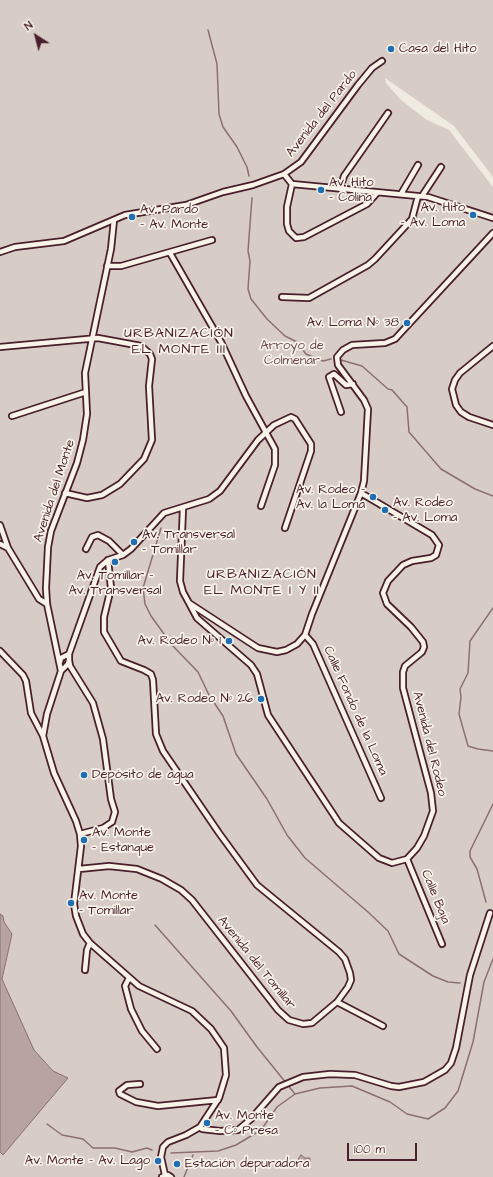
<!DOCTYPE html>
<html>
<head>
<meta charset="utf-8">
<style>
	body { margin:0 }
	#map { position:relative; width:493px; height:1177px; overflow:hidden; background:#f0ebe0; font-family:"Architects Daughter",sans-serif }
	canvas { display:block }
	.north { position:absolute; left:16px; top:16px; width:40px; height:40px; -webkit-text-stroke:3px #f7f3e8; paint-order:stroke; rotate:324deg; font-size:11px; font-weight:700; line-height:16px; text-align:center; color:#4a1f2b }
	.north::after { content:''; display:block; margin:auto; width:14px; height:18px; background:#4a1f2b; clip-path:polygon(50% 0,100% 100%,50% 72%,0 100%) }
	.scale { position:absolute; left:347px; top:1143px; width:70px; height:18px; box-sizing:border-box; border:2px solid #4a1f2b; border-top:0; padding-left:5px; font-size:12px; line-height:14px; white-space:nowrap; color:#4a1f2b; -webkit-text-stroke:3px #f7f3e8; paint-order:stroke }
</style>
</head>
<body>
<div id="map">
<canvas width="493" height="1177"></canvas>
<div class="north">N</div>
<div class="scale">100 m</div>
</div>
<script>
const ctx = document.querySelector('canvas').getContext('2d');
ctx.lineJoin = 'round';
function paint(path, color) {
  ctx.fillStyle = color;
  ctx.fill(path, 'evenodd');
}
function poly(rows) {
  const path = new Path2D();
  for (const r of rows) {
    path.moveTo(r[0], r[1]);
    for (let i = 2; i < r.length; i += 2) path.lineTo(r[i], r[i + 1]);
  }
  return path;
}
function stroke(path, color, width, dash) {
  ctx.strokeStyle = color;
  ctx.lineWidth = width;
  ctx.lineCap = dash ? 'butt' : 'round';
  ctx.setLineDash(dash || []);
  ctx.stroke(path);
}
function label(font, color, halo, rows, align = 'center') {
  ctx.font = font + ' "Architects Daughter",sans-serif';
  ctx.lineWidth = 3.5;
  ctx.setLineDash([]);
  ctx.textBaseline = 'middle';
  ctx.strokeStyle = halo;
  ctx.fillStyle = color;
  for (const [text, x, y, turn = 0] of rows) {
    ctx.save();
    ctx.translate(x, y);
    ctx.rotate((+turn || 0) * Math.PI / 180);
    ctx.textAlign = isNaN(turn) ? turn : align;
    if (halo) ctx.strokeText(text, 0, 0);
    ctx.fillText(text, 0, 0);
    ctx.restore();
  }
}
paint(poly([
	[0,0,493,0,493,177,454,126,385,78,386,83,401,100,427,120,449,130,493,187,493,1177,0,1177]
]), '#d8cdc6');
const water = poly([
	[0,914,3,916,4,922,12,934,2,979,34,1050,53,1071,68,1078,3,1155,0,1152,0,914],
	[301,1155,305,1158,310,1158,310,1164,305,1164,298,1159,301,1155]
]);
paint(water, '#b7a4a2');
stroke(water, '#8b6f72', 1);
stroke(poly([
	[208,30,217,64,219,114,223,127,237,147,247,167,249,176],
	[252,198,248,251,250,261,248,289,251,299,267,319,285,336,297,342,306,354,323,361,331,359],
	[341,360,362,366,388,389,392,390,407,407,409,432,441,469,475,489,493,496],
	[161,528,143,588,145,604,151,616,172,645,198,672,209,695,223,716,236,754,267,799,287,835,305,858,368,912,388,931,399,954,433,976,448,982,460,983],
	[493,608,470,641,468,673,460,689,461,697,459,714,468,746,478,749,493,751],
	[486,902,477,869,470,857,470,851,493,804],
	[155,925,231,1011,257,1047,295,1094],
	[47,1124,62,1135,83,1139,93,1148,115,1148,132,1152,147,1148,152,1150],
	[171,1153,218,1151,236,1145,261,1130,277,1107,295,1094,320,1088,352,1086,390,1102,407,1114,428,1119,445,1108,458,1091,473,1042,484,982,493,959],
	[184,1177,193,1155]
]), '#8b6f72', 1.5);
const minor = poly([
	[284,174,292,184,428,197,493,218],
	[292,184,287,207,287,224,289,231,296,238,304,237,367,204,377,193],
	[340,189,344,176,388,113],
	[401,194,418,165],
	[422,196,441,167],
	[114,220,111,249,85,373,87,414,83,440,77,463,51,531,48,547,46,588,47,604,61,671,47,714,43,736,54,773,76,821,80,834,81,846,74,904,76,916,83,934,90,943,139,986,192,1011,211,1029,224,1048,226,1075,219,1098,200,1127,186,1135,168,1142,163,1147,161,1157,165,1175],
	[0,252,15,247,64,241,125,215,186,205,223,192,253,185,284,174,301,162,358,85,372,68,382,61],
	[170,253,221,342,246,396,275,449,275,465,261,506],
	[107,266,121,266,212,240],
	[282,297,309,298,368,265,375,259,412,219,418,196],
	[493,346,460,373,455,380,452,389,456,405,461,412,469,417,493,425],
	[0,347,98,338,141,346,150,354,152,359,149,386,152,440,144,459,120,484,102,495,87,498,65,493],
	[341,412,329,377,334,374,346,385,353,384],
	[12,416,86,392],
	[183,508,180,581,183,592,189,603,258,648,277,652,286,650,297,644,305,635,312,614,361,493,364,481,368,409,364,400,338,365,337,357,343,350,352,345,385,343,395,339,493,233],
	[0,525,8,548,39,599,47,604],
	[0,544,8,548],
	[86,549,92,537,98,535,109,541,123,555],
	[189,603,197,618,251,665,257,674,268,715,339,823,379,858,392,863,407,859,417,848,424,836,433,811,431,793,403,688,403,672,405,666,422,652,424,647,423,642,411,627,387,604,383,593,388,581,403,565,412,561,431,558,436,555,439,545,432,535,361,493],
	[305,635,313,644,381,798],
	[0,651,23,675,26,681,31,713,43,736],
	[60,662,61,658,69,654],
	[61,671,68,664,69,660],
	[80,834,103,828,112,822,115,812,111,799,103,739,93,703,70,666,69,660,69,654,100,567,108,560,123,555,131,549,164,513,209,499,220,491,258,440,274,425,291,417,295,419,311,444,311,451,285,528],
	[407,859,442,944],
	[79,869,109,866,137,869,162,879,181,890,192,900,278,1010,289,1020,303,1024,312,1023,337,1002,348,987,351,980,350,973,345,959,339,952,257,885,219,833,163,751,156,734,153,680,151,674,144,670,121,661,104,632,104,617,111,588,108,560],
	[85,970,87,950,90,943],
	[129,978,125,986,131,1009,142,1031,157,1049],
	[337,1002,383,1026],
	[140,1084,127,1085,119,1091,120,1094,136,1102,158,1106,218,1100],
	[200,1127,202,1129,220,1131,238,1130,251,1119,279,1087,303,1077,330,1074,355,1075,391,1086,399,1087,424,1082,445,1070,451,1063,456,1048,470,975,490,913],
	[162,1177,168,1175,171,1177]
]);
stroke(minor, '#4a1f2b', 8);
stroke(minor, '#f7f3e8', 4.5);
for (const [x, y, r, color] of [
	[391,49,4,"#1f6fb2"],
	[321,190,4,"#1f6fb2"],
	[473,215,4,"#1f6fb2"],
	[132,217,4,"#1f6fb2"],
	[407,323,4,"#1f6fb2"],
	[373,497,4,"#1f6fb2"],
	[385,510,4,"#1f6fb2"],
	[134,542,4,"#1f6fb2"],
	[115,562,4,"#1f6fb2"],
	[229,641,4,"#1f6fb2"],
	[261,699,4,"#1f6fb2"],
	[84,775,4,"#1f6fb2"],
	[84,840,4,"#1f6fb2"],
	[71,903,4,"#1f6fb2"],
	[207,1123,4,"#1f6fb2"],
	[158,1161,4,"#1f6fb2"],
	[177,1164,4,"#1f6fb2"]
]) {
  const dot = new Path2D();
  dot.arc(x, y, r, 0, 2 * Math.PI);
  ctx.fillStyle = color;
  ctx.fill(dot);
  stroke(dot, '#f7f3e8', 1.5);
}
label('13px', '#4a1f2b', '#f7f3e8', [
	["Casa del Hito",399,49],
	["Av. Hito",329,183],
	["- Colina",329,198],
	["Av. Hito",465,208,"right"],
	["- Av. Loma",465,223,"right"],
	["Av. Pardo",140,210],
	["- Av. Monte",140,225],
	["Av. Loma Nº 38",399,323,"right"],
	["Av. Rodeo -",365,490,"right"],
	["Av. la Loma",365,505,"right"],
	["Av. Rodeo",393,503],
	["- Av. Loma",393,518],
	["Av. Transversal",142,535],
	["- Tomillar",142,550],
	["Av. Tomillar -",115,576,"center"],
	["Av. Transversal",115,591,"center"],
	["Av. Rodeo Nº 1",221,641,"right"],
	["Av. Rodeo Nº 26",253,699,"right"],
	["Depósito de agua",92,775],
	["Av. Monte",92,833],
	["- Estanque",92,848],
	["Av. Monte",79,896],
	["- Tomillar",79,911],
	["Av. Monte",215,1116],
	["- Cº Presa",215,1131],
	["Av. Monte - Av. Lago",150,1161,"right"],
	["Estación depuradora",185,1164]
], 'left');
label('13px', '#4a1f2b', '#f7f3e8', [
	["Avenida del Pardo",322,114,-52],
	["Avenida del Monte",55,491,-72],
	["Calle Fondo de la Loma",355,711,66],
	["Avenida del Rodeo",429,744,76],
	["Calle Baja",435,897,68],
	["Avenida del Tomillar",256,963,51]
]);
label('13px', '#6e4a52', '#f7f3e8', [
	["Arroyo de",292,346],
	["Colmenar",292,361]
]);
ctx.letterSpacing = '1px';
label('14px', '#4a1f2b', '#f7f3e8', [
	["URBANIZACIÓN",179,334],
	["EL MONTE III",179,350],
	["URBANIZACIÓN",262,575],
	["EL MONTE I Y II",262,591]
]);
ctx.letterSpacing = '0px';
</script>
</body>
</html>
